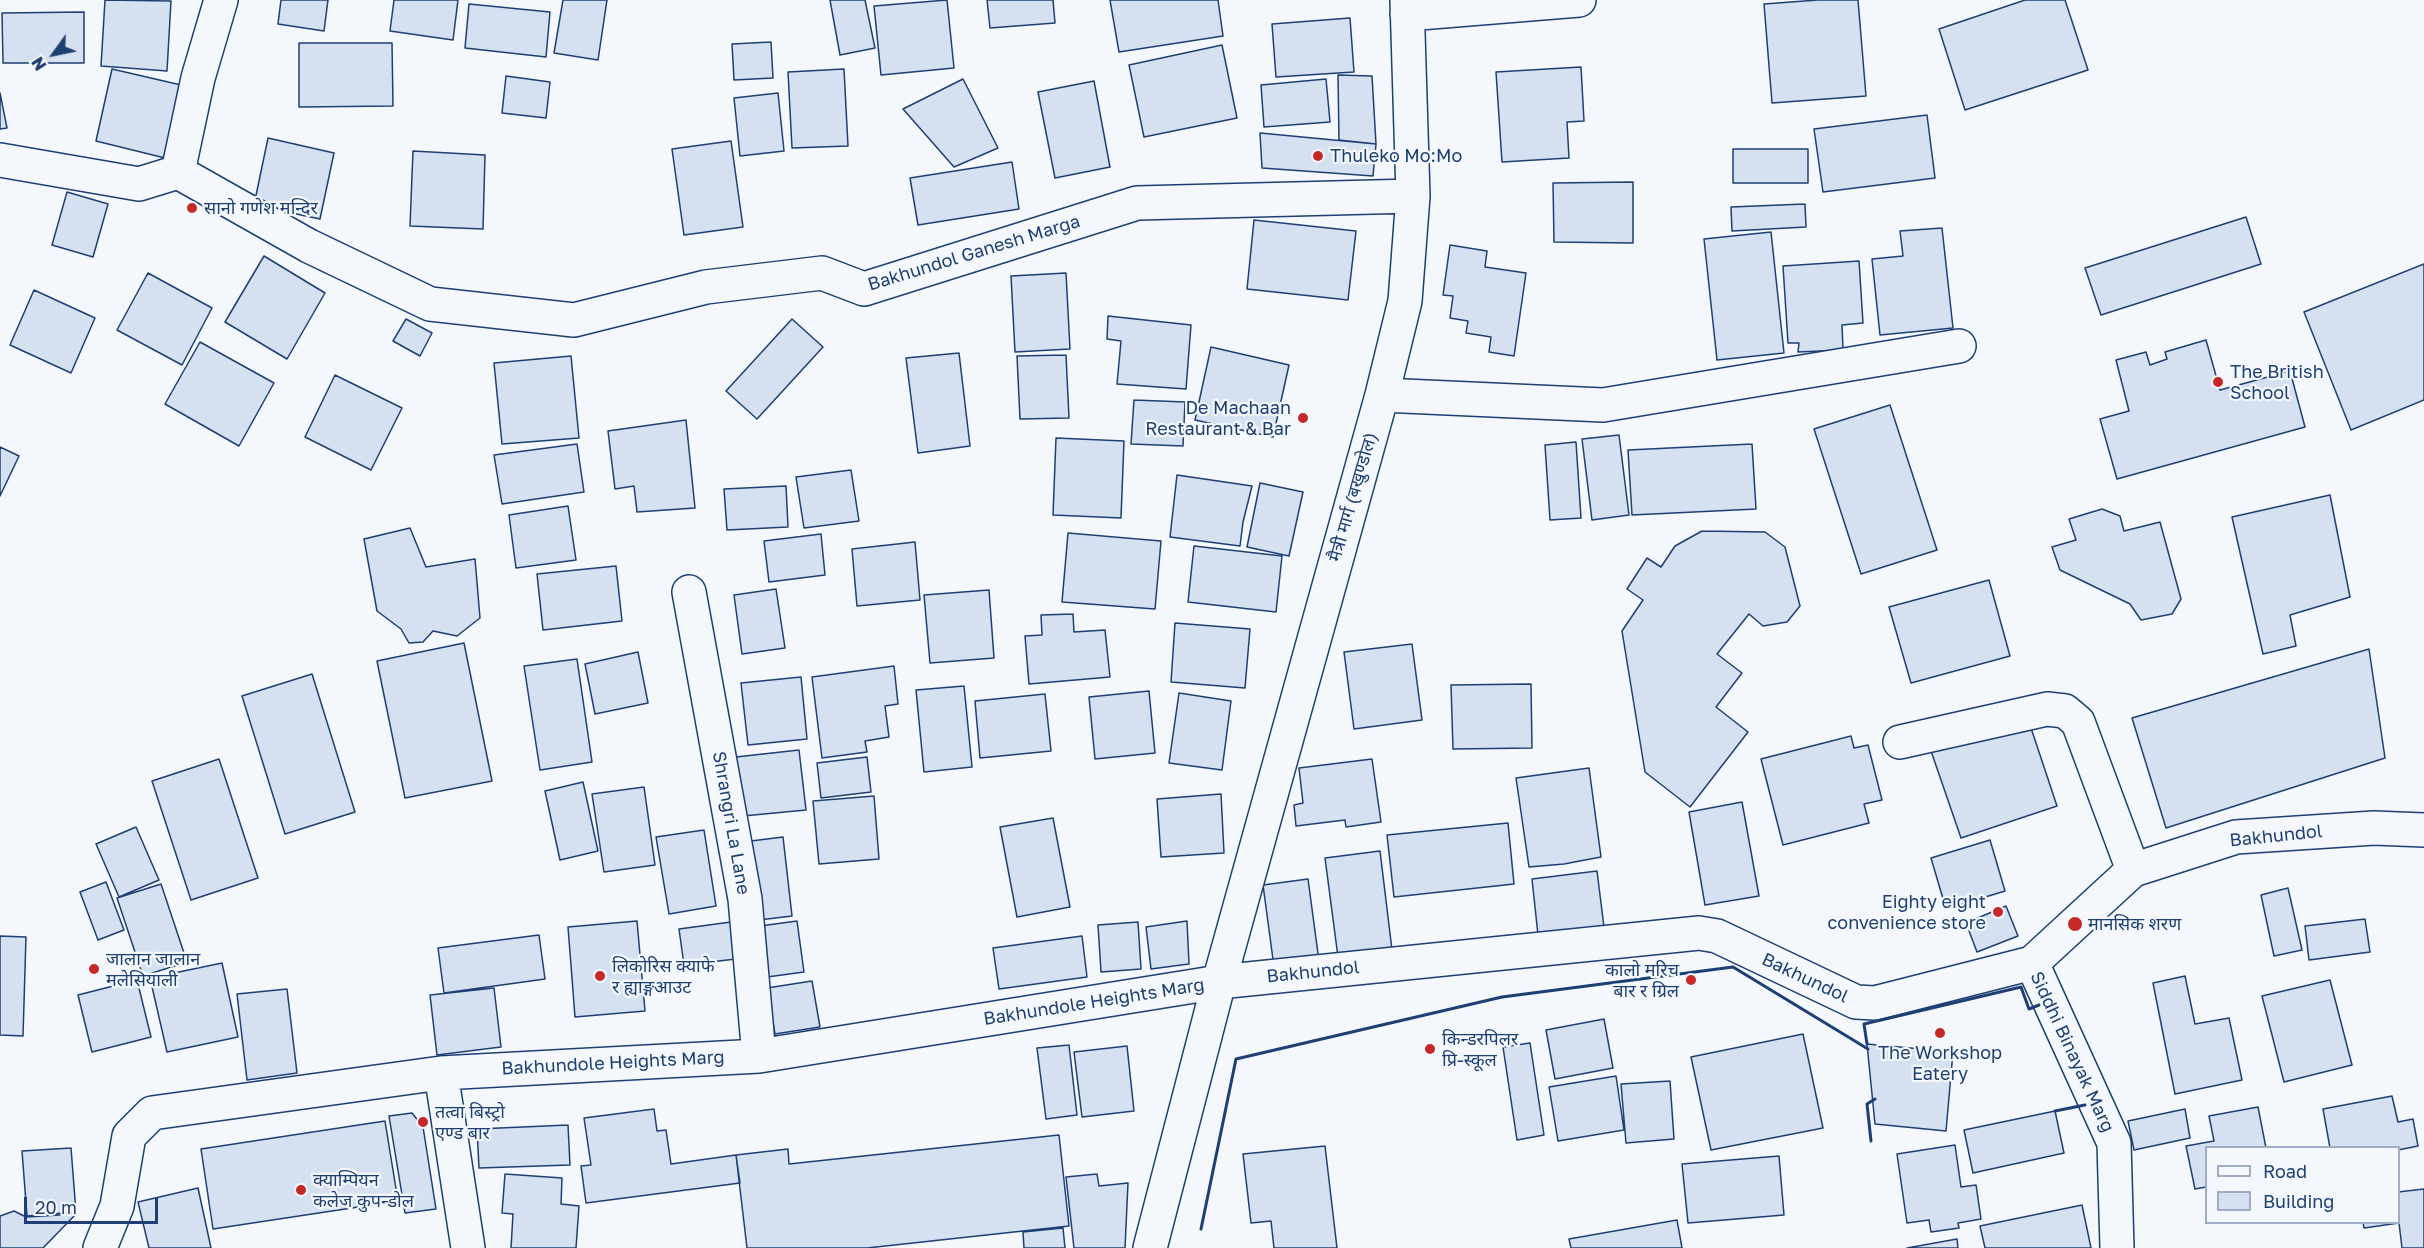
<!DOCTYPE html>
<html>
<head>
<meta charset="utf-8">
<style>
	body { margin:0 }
	#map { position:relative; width:2424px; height:1248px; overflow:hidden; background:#f4f7fb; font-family:"Golos Text",sans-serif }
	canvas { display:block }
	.legend { position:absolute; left:2205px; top:1146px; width:195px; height:78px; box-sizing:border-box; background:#f4f7fb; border:2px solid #9eadc5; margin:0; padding:8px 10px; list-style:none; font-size:18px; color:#1d3f73 }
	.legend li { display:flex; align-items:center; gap:12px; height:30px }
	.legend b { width:30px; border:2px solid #9eadc5 }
	.north { position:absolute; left:24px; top:24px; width:60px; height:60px; -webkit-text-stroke:4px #f4f7fb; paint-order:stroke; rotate:237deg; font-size:16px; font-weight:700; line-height:24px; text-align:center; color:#1d3f73 }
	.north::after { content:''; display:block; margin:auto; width:21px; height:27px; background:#1d3f73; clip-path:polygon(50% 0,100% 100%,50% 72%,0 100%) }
	.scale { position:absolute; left:24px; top:1197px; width:134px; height:27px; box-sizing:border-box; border:3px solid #1d3f73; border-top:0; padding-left:8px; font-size:18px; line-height:21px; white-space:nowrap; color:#1d3f73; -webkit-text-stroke:4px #f4f7fb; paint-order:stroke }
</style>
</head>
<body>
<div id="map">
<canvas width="2424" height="1248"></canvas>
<ul class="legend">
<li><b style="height:8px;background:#f4f7fb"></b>Road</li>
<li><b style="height:16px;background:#d5e0f0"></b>Building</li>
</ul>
<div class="north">N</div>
<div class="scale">20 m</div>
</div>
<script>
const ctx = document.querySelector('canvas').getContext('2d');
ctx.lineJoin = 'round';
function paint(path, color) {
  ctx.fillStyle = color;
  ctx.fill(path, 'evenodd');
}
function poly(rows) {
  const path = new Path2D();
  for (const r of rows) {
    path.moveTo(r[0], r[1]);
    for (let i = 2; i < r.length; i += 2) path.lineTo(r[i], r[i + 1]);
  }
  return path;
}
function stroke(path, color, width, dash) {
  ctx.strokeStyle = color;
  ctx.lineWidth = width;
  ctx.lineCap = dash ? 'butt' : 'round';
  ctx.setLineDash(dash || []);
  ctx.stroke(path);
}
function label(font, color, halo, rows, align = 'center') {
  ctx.font = font + ' "Golos Text","Noto Sans Devanagari",sans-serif';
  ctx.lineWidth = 4.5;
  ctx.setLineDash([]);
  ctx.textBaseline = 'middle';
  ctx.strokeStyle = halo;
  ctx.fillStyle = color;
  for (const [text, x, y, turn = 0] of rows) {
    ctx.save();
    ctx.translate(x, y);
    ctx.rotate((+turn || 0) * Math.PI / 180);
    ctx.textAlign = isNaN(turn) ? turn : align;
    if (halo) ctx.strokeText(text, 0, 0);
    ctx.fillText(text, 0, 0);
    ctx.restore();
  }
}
const building = poly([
	[105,0,171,1,167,71,101,66,105,0],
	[281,0,328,0,324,31,278,24,281,0],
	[394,0,458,0,453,40,390,31,394,0],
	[563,0,607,0,598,60,554,53,563,0],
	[830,0,865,0,875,48,840,55,830,0],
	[947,0,954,68,881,75,874,6,947,0],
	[987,0,1053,0,1055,23,990,28,987,0],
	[1110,0,1218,0,1223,36,1119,52,1110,0],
	[1818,0,1858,0,1866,96,1772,103,1764,4,1818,0],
	[2025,0,2065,0,2088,70,1965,110,1939,29,2025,0],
	[469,4,550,12,546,57,465,48,469,4],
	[84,12,84,63,3,63,2,13,84,12],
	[1350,18,1354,72,1276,77,1272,24,1350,18],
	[771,42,773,78,734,80,732,44,771,42],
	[299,43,392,43,393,106,299,107,299,43],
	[1222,45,1237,118,1144,137,1129,65,1222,45],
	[1581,67,1584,121,1567,122,1569,158,1502,162,1496,72,1581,67],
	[112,69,181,85,165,158,96,141,112,69],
	[844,69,848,146,792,148,788,72,844,69],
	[1338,75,1372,76,1376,144,1339,140,1338,75],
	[506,76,550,82,546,118,502,113,506,76],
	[963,79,998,148,954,167,903,109,963,79],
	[1326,79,1330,122,1264,127,1261,85,1326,79],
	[1094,81,1110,167,1055,178,1038,92,1094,81],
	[0,93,7,128,0,129,0,93],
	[778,93,784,151,740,156,734,98,778,93],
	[1927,115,1935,178,1823,192,1814,129,1927,115],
	[1260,133,1376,144,1373,176,1262,168,1260,133],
	[268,138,334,153,320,219,254,205,268,138],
	[731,141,743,227,684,235,672,149,731,141],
	[1733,149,1808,149,1808,183,1733,183,1733,149],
	[413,151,485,155,483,229,410,226,413,151],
	[1012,162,1019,209,918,225,910,178,1012,162],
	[1633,182,1633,243,1554,242,1553,183,1633,182],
	[67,192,108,204,93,257,52,245,67,192],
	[1805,204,1806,227,1732,231,1731,207,1805,204],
	[2246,217,2261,264,2101,315,2085,268,2246,217],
	[1254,220,1356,231,1348,300,1247,289,1254,220],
	[1942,228,1953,328,1880,335,1872,259,1903,256,1900,231,1942,228],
	[1771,232,1784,353,1717,360,1704,239,1771,232],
	[1450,245,1487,251,1485,267,1526,273,1514,356,1489,352,1491,337,1466,333,1468,321,1450,318,1453,296,1443,295,1450,245],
	[264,256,325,293,287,359,225,322,264,256],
	[1859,261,1863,323,1842,325,1843,350,1798,352,1799,343,1788,343,1783,266,1859,261],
	[2424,264,2424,400,2351,430,2304,312,2424,264],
	[148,273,212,308,182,365,117,330,148,273],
	[1066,273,1070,349,1015,352,1011,276,1066,273],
	[34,290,95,318,71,373,10,345,34,290],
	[1108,316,1191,325,1186,389,1117,384,1121,341,1107,339,1108,316],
	[406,319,432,333,420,356,393,341,406,319],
	[792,319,823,347,757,419,726,391,792,319],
	[2206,340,2220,390,2290,371,2305,427,2117,479,2100,419,2129,411,2116,360,2146,352,2150,365,2167,359,2165,352,2206,340],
	[200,342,274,383,239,446,165,404,200,342],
	[1211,347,1289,365,1273,437,1195,420,1211,347],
	[959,353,970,446,918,453,906,358,959,353],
	[1066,355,1069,418,1020,419,1017,356,1066,355],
	[571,356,579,438,502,444,494,363,571,356],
	[335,375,402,408,371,470,305,437,335,375],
	[1134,400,1185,402,1183,446,1131,444,1134,400],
	[1890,405,1937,550,1861,574,1814,429,1890,405],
	[686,420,695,508,637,512,634,486,615,489,608,431,686,420],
	[1619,435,1629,515,1592,520,1582,439,1619,435],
	[1056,438,1124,441,1121,518,1053,515,1056,438],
	[1576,442,1581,518,1550,520,1545,445,1576,442],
	[577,444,584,492,502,504,494,455,577,444],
	[1752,444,1756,509,1632,515,1628,450,1752,444],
	[0,447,19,456,0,496,0,447],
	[851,470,859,521,804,528,796,477,851,470],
	[1177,475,1252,486,1243,522,1240,546,1170,537,1177,475],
	[1260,483,1303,492,1289,556,1247,547,1260,483],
	[786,486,788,527,727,530,724,489,786,486],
	[2330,495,2350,597,2290,615,2296,646,2263,654,2232,517,2330,495],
	[568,506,576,560,516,568,509,515,568,506],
	[2102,509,2120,516,2124,531,2160,522,2181,599,2172,614,2141,620,2130,604,2060,570,2052,547,2076,540,2069,519,2102,509],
	[410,528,426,567,475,559,480,618,457,636,433,631,423,642,409,643,401,629,377,611,364,539,410,528],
	[1702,531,1765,532,1785,547,1800,606,1787,622,1763,626,1749,614,1717,654,1742,673,1716,707,1748,732,1690,807,1645,772,1622,631,1643,600,1627,589,1647,558,1661,567,1675,546,1702,531],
	[1068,533,1161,541,1155,609,1062,602,1068,533],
	[821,534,825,575,769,582,764,541,821,534],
	[915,542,920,600,857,606,852,549,915,542],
	[1194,546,1282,556,1276,612,1188,602,1194,546],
	[616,566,622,621,543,630,537,574,616,566],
	[1989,580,2010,656,1911,683,1889,607,1989,580],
	[776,589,785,648,742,654,734,595,776,589],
	[989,590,994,658,930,663,924,595,989,590],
	[1073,614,1074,632,1105,630,1110,677,1029,684,1025,636,1042,635,1041,615,1073,614],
	[1175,623,1250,629,1245,688,1171,682,1175,623],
	[464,643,492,781,405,798,377,661,464,643],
	[1412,644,1422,720,1354,729,1344,652,1412,644],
	[2369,649,2385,758,2166,828,2132,718,2369,649],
	[638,652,648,703,595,714,585,664,638,652],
	[577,659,592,762,540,770,524,666,577,659],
	[894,666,898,704,885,706,889,737,865,741,867,752,822,758,812,677,894,666],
	[312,674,355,812,285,834,242,696,312,674],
	[801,677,807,739,748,745,741,683,801,677],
	[1531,684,1532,748,1453,749,1451,685,1531,684],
	[964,686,972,767,924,772,916,690,964,686],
	[1149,691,1155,753,1095,759,1089,697,1149,691],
	[1179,693,1231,701,1222,770,1169,763,1179,693],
	[1045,694,1051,751,980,758,975,701,1045,694],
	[2028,719,2057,806,1961,838,1931,751,2028,719],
	[1851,736,1854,748,1868,745,1882,800,1864,804,1869,823,1783,845,1761,759,1851,736],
	[799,750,806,810,743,816,736,757,799,750],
	[867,757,871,792,821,798,817,763,867,757],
	[219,759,258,878,191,900,152,781,219,759],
	[1372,759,1381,822,1346,827,1345,820,1296,826,1294,805,1303,803,1299,768,1372,759],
	[1589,768,1601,857,1564,864,1529,867,1516,778,1589,768],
	[583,782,598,851,560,860,545,791,583,782],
	[644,787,655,865,604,872,592,794,644,787],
	[1221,794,1224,853,1161,857,1157,799,1221,794],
	[874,796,879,859,819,864,813,801,874,796],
	[1742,802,1759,896,1705,905,1689,812,1742,802],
	[1053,818,1070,907,1017,917,1000,827,1053,818],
	[1508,823,1514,884,1394,897,1387,835,1508,823],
	[136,827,159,880,119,897,96,844,136,827],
	[704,830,716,906,669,914,656,837,704,830],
	[783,837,792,916,759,920,751,841,783,837],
	[1990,840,2005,891,1946,909,1931,858,1990,840],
	[1380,851,1392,950,1338,957,1325,858,1380,851],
	[1597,871,1604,927,1538,935,1532,879,1597,871],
	[1308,879,1319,961,1274,967,1263,885,1308,879],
	[106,882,124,930,98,940,80,892,106,882],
	[161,884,187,962,143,976,117,898,161,884],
	[2288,888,2302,950,2274,956,2261,895,2288,888],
	[2006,906,2018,936,1977,952,1966,923,2006,906],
	[2365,919,2370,952,2309,960,2305,926,2365,919],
	[637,921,645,1011,575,1017,568,927,637,921],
	[797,921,804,972,767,977,760,926,797,921],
	[1187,921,1189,964,1151,969,1146,927,1187,921],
	[731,922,736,959,684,965,679,929,731,922],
	[1138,922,1141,969,1101,972,1098,925,1138,922],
	[539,935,545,979,444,993,438,948,539,935],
	[0,936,26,937,23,1036,0,1035,0,936],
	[1082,936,1087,977,999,989,993,948,1082,936],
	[222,963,238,1037,167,1052,150,978,222,963],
	[2185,976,2195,1024,2229,1018,2242,1080,2175,1094,2153,983,2185,976],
	[137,980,151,1037,92,1052,78,995,137,980],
	[2330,980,2352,1065,2284,1082,2262,996,2330,980],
	[812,981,820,1027,775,1034,767,988,812,981],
	[494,988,501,1047,437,1055,430,995,494,988],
	[287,989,297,1073,247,1080,237,994,287,989],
	[1604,1019,1613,1068,1555,1079,1546,1030,1604,1019],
	[1803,1034,1823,1128,1711,1150,1691,1057,1803,1034],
	[1530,1043,1544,1135,1517,1140,1503,1047,1530,1043],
	[1867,1044,1953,1052,1946,1131,1875,1124,1867,1044],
	[1069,1045,1077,1115,1046,1119,1037,1048,1069,1045],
	[1127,1046,1134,1111,1082,1117,1074,1052,1127,1046],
	[1616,1076,1624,1130,1558,1141,1549,1087,1616,1076],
	[1670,1081,1674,1139,1626,1143,1621,1084,1670,1081],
	[2392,1096,2398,1122,2413,1119,2418,1146,2398,1150,2398,1148,2330,1148,2323,1109,2392,1096],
	[2258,1107,2266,1148,2206,1148,2206,1187,2195,1189,2186,1146,2214,1141,2209,1116,2258,1107],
	[654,1109,657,1131,666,1130,671,1164,736,1155,740,1183,586,1203,581,1166,591,1165,584,1118,654,1109],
	[2185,1109,2190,1138,2134,1150,2128,1121,2185,1109],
	[2055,1111,2064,1153,1973,1173,1964,1130,2055,1111],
	[412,1113,423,1127,436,1209,405,1213,389,1116,412,1113],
	[385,1121,398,1201,213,1229,201,1149,385,1121],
	[568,1125,570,1165,479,1168,477,1129,568,1125],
	[1059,1135,1069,1226,867,1248,747,1248,736,1155,788,1149,789,1164,1059,1135],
	[1955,1145,1961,1187,1976,1185,1981,1219,1958,1223,1959,1228,1931,1232,1929,1220,1907,1223,1897,1154,1955,1145],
	[1325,1146,1337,1248,1274,1248,1271,1221,1251,1223,1243,1154,1325,1146],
	[71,1148,76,1212,27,1216,22,1151,71,1148],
	[1779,1156,1784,1215,1688,1223,1682,1164,1779,1156],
	[505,1174,562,1178,561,1204,579,1206,576,1248,511,1248,513,1214,502,1213,505,1174],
	[1097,1174,1099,1186,1128,1183,1125,1248,1074,1248,1066,1177,1097,1174],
	[198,1188,211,1248,149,1248,138,1202,198,1188],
	[2424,1189,2424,1248,2402,1248,2399,1223,2364,1228,2363,1222,2398,1222,2398,1192,2424,1189],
	[2082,1205,2091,1248,1985,1248,1980,1226,2082,1205],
	[14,1211,26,1217,76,1214,43,1248,0,1248,0,1216,14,1211],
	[1677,1220,1682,1248,1571,1248,1569,1239,1677,1220],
	[1063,1228,1065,1248,1024,1248,1023,1232,1063,1228],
	[1957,1239,1958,1248,1907,1248,1957,1239]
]);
paint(building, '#d5e0f0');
stroke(building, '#1d3f73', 1.5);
const minor = poly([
	[1407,14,1579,0],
	[0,160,139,184,178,172,198,78,221,0],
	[178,172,309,246,430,304,574,320,706,287,822,273,864,289,1137,203,1413,196],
	[1382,395,1603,405,1959,346],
	[689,592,745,899,759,1056],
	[1900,742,2047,709,2065,711,2078,722,2133,870],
	[2032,963,2114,1143,2117,1248],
	[441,1073,468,1248],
	[100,1248,117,1206,129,1136,152,1113,441,1073,759,1056,1219,982,1699,933,1717,936,1856,1002,1875,1003,2032,963,2133,870,2236,837,2374,828,2424,830],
	[1150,1248,1219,982,1382,395,1405,301,1413,196,1407,0]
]);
stroke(minor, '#1d3f73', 36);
stroke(minor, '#f4f7fb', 33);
stroke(poly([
	[1867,1044,1864,1024,2021,987,2029,1009,2039,1005],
	[2055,1111,2085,1105],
	[1871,1141,1867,1104,1875,1099],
	[1201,1229,1236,1059,1502,997,1733,967,1868,1049]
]), '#1d3f73', 3);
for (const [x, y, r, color] of [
	[1318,156,6,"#c62828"],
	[192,208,6,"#c62828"],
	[2218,382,6,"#c62828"],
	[1303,418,6,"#c62828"],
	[1998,912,6,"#c62828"],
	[2075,924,8,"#c62828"],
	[94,969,6,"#c62828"],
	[600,976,6,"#c62828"],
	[1691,980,6,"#c62828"],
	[1940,1033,6,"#c62828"],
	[1430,1049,6,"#c62828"],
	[423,1122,6,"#c62828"],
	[301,1190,6,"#c62828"]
]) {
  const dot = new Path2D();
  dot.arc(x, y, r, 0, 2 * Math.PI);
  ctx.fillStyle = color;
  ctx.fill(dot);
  stroke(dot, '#f4f7fb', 2);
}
label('18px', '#1d3f73', '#f4f7fb', [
	["Thuleko Mo:Mo",1330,156],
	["सानो गणेश मन्दिर",204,208],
	["The British",2230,372],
	["School",2230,393],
	["De Machaan",1291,408,"right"],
	["Restaurant & Bar",1291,429,"right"],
	["Eighty eight",1986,902,"right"],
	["convenience store",1986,923,"right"],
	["मानसिक शरण",2088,924],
	["जालान जालान",106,959],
	["मलेसियाली",106,980],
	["लिकोरिस क्याफे",612,966],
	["र ह्याङ्गआउट",612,987],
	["कालो मरिच",1679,970,"right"],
	["बार र ग्रिल",1679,991,"right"],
	["किन्डरपिलर",1442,1039],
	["प्रि-स्कूल",1442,1060],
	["The Workshop",1940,1053,"center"],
	["Eatery",1940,1074,"center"],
	["तत्वा बिस्ट्रो",435,1112],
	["एण्ड बार",435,1133],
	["क्याम्पियन",313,1180],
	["कलेज कुपन्डोल",313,1201]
], 'left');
label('18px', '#1d3f73', '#f4f7fb', [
	["Bakhundol Ganesh Marga",974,253,-17],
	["मैत्री मार्ग (बखुण्डोल)",1353,497,-74],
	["Shrangri La Lane",731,823,80],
	["Bakhundol",2276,836,-6],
	["Bakhundol",1313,972,-6],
	["Bakhundol",1805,978,25],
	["Bakhundole Heights Marg",1094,1002,-9],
	["Siddhi Binayak Marg",2072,1052,65],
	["Bakhundole Heights Marg",613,1063,-3]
]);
</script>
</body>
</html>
